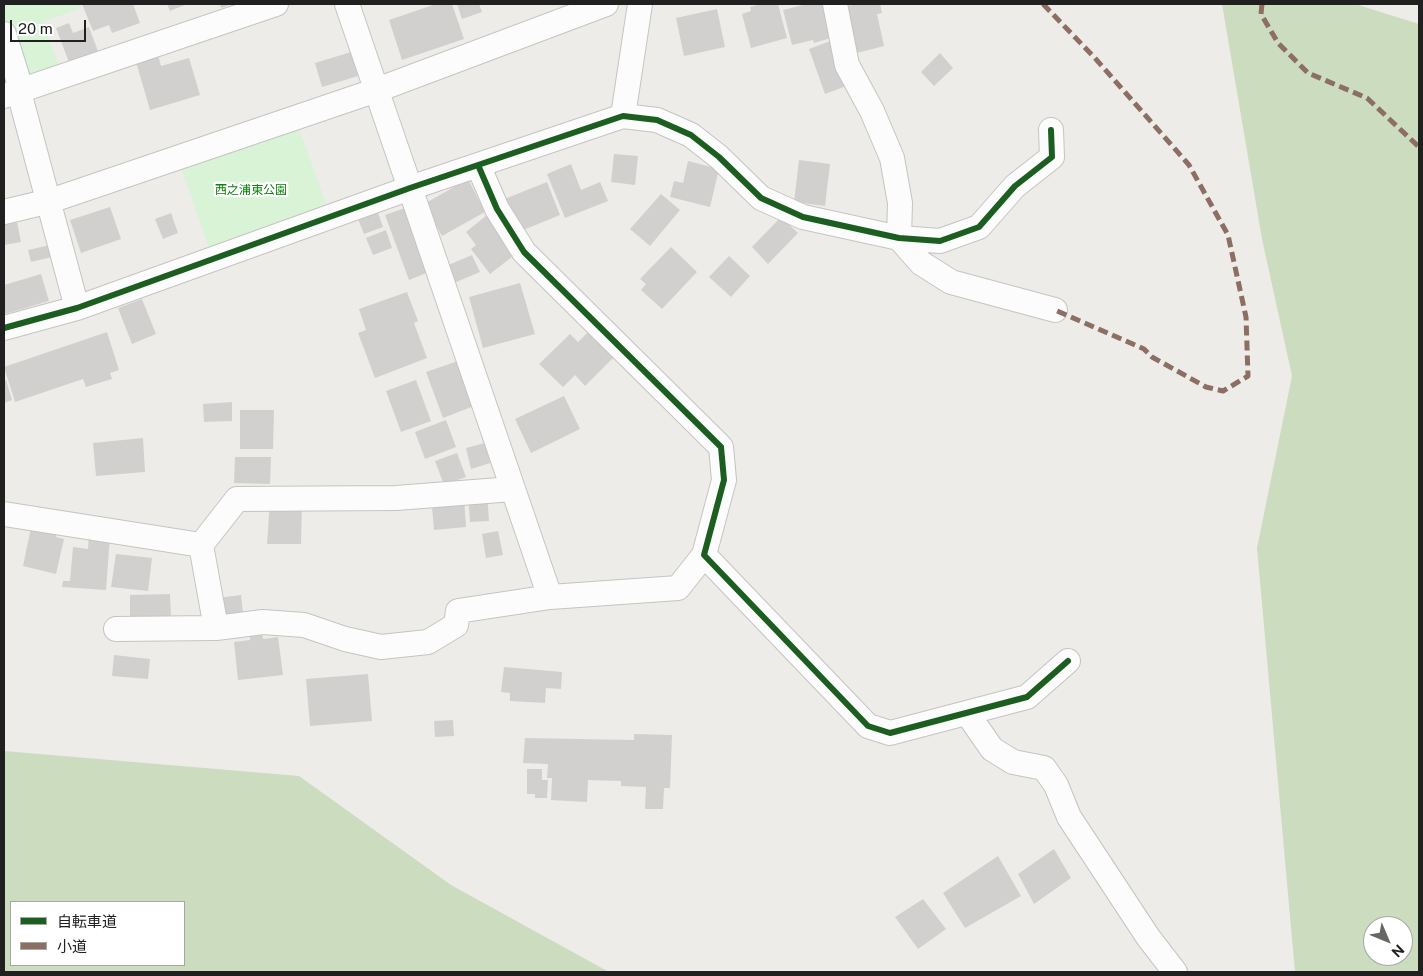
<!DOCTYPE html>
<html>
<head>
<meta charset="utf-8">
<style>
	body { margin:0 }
	#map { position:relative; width:1423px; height:976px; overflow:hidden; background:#eeece9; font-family:"Public Sans","Noto Sans JP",sans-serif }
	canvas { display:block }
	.frame { position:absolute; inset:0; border:5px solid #202020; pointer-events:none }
	.legend { position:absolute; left:10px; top:901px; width:175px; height:65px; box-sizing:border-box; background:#fff; border:1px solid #a6a6a6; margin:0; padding:6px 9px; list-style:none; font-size:15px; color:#202020 }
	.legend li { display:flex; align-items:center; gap:10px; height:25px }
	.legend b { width:25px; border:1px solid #a6a6a6 }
	.north { position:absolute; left:1363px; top:916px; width:50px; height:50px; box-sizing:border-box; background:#fff; border:1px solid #a6a6a6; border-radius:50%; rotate:135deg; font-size:14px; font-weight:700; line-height:20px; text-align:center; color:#202020 }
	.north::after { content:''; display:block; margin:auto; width:18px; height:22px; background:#686766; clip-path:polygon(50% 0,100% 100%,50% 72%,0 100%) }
	.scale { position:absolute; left:10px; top:20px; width:76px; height:22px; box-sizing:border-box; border:2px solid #202020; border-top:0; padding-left:6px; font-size:15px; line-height:18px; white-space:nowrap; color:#202020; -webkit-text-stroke:4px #fff; paint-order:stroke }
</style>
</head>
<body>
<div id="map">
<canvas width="1423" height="976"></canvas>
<div class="frame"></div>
<ul class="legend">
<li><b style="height:6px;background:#1b5e20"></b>自転車道</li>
<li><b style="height:6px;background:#8d6e63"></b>小道</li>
</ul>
<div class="north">N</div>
<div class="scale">20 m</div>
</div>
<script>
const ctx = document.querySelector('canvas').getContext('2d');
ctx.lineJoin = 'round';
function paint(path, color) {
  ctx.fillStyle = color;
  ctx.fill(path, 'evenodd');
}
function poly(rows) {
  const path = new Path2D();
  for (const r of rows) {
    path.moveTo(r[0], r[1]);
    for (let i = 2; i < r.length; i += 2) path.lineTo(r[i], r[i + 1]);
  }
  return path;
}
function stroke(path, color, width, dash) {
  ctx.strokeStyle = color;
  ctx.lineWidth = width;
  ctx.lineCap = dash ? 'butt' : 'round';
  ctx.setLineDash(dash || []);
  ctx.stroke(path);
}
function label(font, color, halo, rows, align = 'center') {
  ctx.font = font + ' "Public Sans","Noto Sans JP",sans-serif';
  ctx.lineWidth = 4.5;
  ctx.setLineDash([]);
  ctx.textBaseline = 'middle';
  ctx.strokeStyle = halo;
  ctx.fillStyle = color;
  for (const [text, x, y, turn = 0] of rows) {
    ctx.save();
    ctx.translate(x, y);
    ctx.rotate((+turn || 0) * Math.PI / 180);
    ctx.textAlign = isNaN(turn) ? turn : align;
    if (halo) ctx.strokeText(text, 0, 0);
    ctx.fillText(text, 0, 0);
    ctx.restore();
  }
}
paint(poly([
	[1222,4,1355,4,1419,24,1419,972,1295,972,1257,548,1292,376,1262,239],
	[1373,926,1403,926,1403,956,1373,956],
	[4,751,299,776,451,885,609,972,4,972],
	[11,902,184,902,184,965,11,965]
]), '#ccdcbf');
paint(poly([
	[4,4,80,4,81,8,43,22,59,68,25,80,4,21],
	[298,126,328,209,210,251,181,168]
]), '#d8f3d5');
paint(poly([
	[82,4,133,4,140,23,112,33,109,25,93,31],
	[167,4,187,4,170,11],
	[220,4,232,4,221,8],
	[436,4,452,4,464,39,402,60,389,20],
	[457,4,479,4,482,12,462,19],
	[761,4,778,4,787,38,751,48,742,14,751,11,750,7],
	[807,4,825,4,834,37,814,43,813,40,792,45,783,10],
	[857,4,880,4,882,13,877,14,884,46,849,55,838,8],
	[717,9,725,47,684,56,676,18],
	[69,23,73,33,89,27,99,54,70,65,56,28],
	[833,40,849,85,825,94,809,49],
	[351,52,358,76,322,87,315,63],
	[940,53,953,68,934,86,921,72],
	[158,55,161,66,189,58,200,95,150,110,136,62],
	[614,154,638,156,635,185,611,182],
	[799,160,830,164,825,206,794,202],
	[688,161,719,169,710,207,670,197,674,181,683,183],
	[571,164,581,190,600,182,608,201,565,218,547,174],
	[468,179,485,212,442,236,424,204],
	[547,182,560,215,516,233,502,200],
	[661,194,680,210,650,246,630,229],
	[110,207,121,239,81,253,70,220],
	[376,207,383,227,364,234,356,214],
	[405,208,429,272,409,280,385,215],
	[171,213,178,233,163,239,155,219],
	[487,215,517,253,490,274,471,249,476,245,466,232],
	[781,217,798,233,768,264,752,247],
	[17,222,21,242,4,245,4,225],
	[386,230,392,248,373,255,366,238],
	[50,245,52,257,31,262,28,250],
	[671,247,697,272,662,309,641,290,646,284,640,279],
	[472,255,480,272,454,283,446,266],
	[729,256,750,276,731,297,709,277],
	[41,274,49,301,5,314,4,285],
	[520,283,535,334,483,348,469,297],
	[407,292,418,321,414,323,427,358,375,378,358,333,366,330,359,309],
	[142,299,156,334,132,344,118,308],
	[590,330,615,356,585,386,575,375,563,387,539,364,570,334,578,342],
	[107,332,119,370,110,373,112,379,86,387,83,379,15,402,4,367],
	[458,361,474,406,443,418,426,372],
	[6,380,12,400,4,403,4,381],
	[416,380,431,421,401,432,386,391],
	[564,396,580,429,531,453,515,419],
	[232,402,232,421,204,422,203,404],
	[240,410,274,410,273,449,240,449],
	[446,420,456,447,425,459,415,432],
	[143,438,145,472,96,476,93,443],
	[485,443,490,463,471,469,466,448],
	[457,453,466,477,444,485,435,461],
	[235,457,271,457,270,484,234,483],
	[487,493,489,521,470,522,468,495],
	[464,497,466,527,434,530,432,507,450,506,449,499],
	[270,501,302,502,301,544,267,544],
	[32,523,57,529,56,537,64,539,56,574,23,566],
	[498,531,503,555,486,558,482,534],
	[89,534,110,536,106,590,62,587,63,581,70,581,73,547,88,549],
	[116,554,152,558,148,591,111,587],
	[170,594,171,616,130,617,130,595],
	[241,595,243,614,219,617,217,598],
	[262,631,263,639,278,637,283,675,238,680,234,642,250,640,250,632],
	[114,655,150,659,148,679,112,676],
	[504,667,562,672,561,689,546,688,545,703,510,701,510,693,501,692],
	[368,674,372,721,310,726,306,679],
	[453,720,454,736,435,737,434,721],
	[634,734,672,735,670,788,664,788,663,809,645,809,646,787,621,786,621,781,588,780,587,802,551,800,552,778,547,778,548,764,523,763,525,738,634,740],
	[527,769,542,769,542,780,548,780,547,798,535,798,535,794,527,794],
	[1054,849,1071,878,1034,904,1018,874],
	[998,856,1021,896,965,928,943,893],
	[923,899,946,929,918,949,895,917]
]), '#d2d0ce');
const street = poly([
	[347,4,550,597],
	[835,4,847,65,872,111,892,158,900,203,899,238,921,263,951,282,1055,310],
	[4,34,19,82,19,92,77,308],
	[4,96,276,4],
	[623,116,640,4],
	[478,165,497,209,524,252,721,447,724,480,704,555,868,726,890,733,1027,697,1068,661],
	[4,212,50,201,377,90,606,4],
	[4,328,77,308,410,188,623,116,657,120,691,135,719,157,761,198,803,217,899,238,940,241,979,227,1015,186,1052,157,1051,130],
	[4,514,201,545],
	[216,628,201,545,237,499,396,498,513,489],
	[116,629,216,628,263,622,304,625,345,639,381,647,428,642,456,625,458,611,550,597,678,588,704,555],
	[967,713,992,749,1013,762,1044,768,1056,785,1069,817,1148,937,1175,972]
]);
stroke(street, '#c5c4c3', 26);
stroke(street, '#fcfcfc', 24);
stroke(poly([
	[1043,4,1095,58,1189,165,1228,235,1246,317,1248,376,1223,391,1206,387,1152,357,1144,349,1055,310],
	[1262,4,1261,14,1278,43,1308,73,1367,98,1419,147]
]), '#8d6e63', 5, [10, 5]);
stroke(poly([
	[478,165,497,209,524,252,721,447,724,480,704,555,868,726,890,733,1027,697,1068,661],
	[4,328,77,308,410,188,623,116,657,120,691,135,719,157,761,198,803,217,899,238,940,241,979,227,1015,186,1052,157,1051,130]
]), '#1b5e20', 6);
label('12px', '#0f7f0d', '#fff', [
	["西之浦東公園",251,190]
]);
</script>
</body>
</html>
